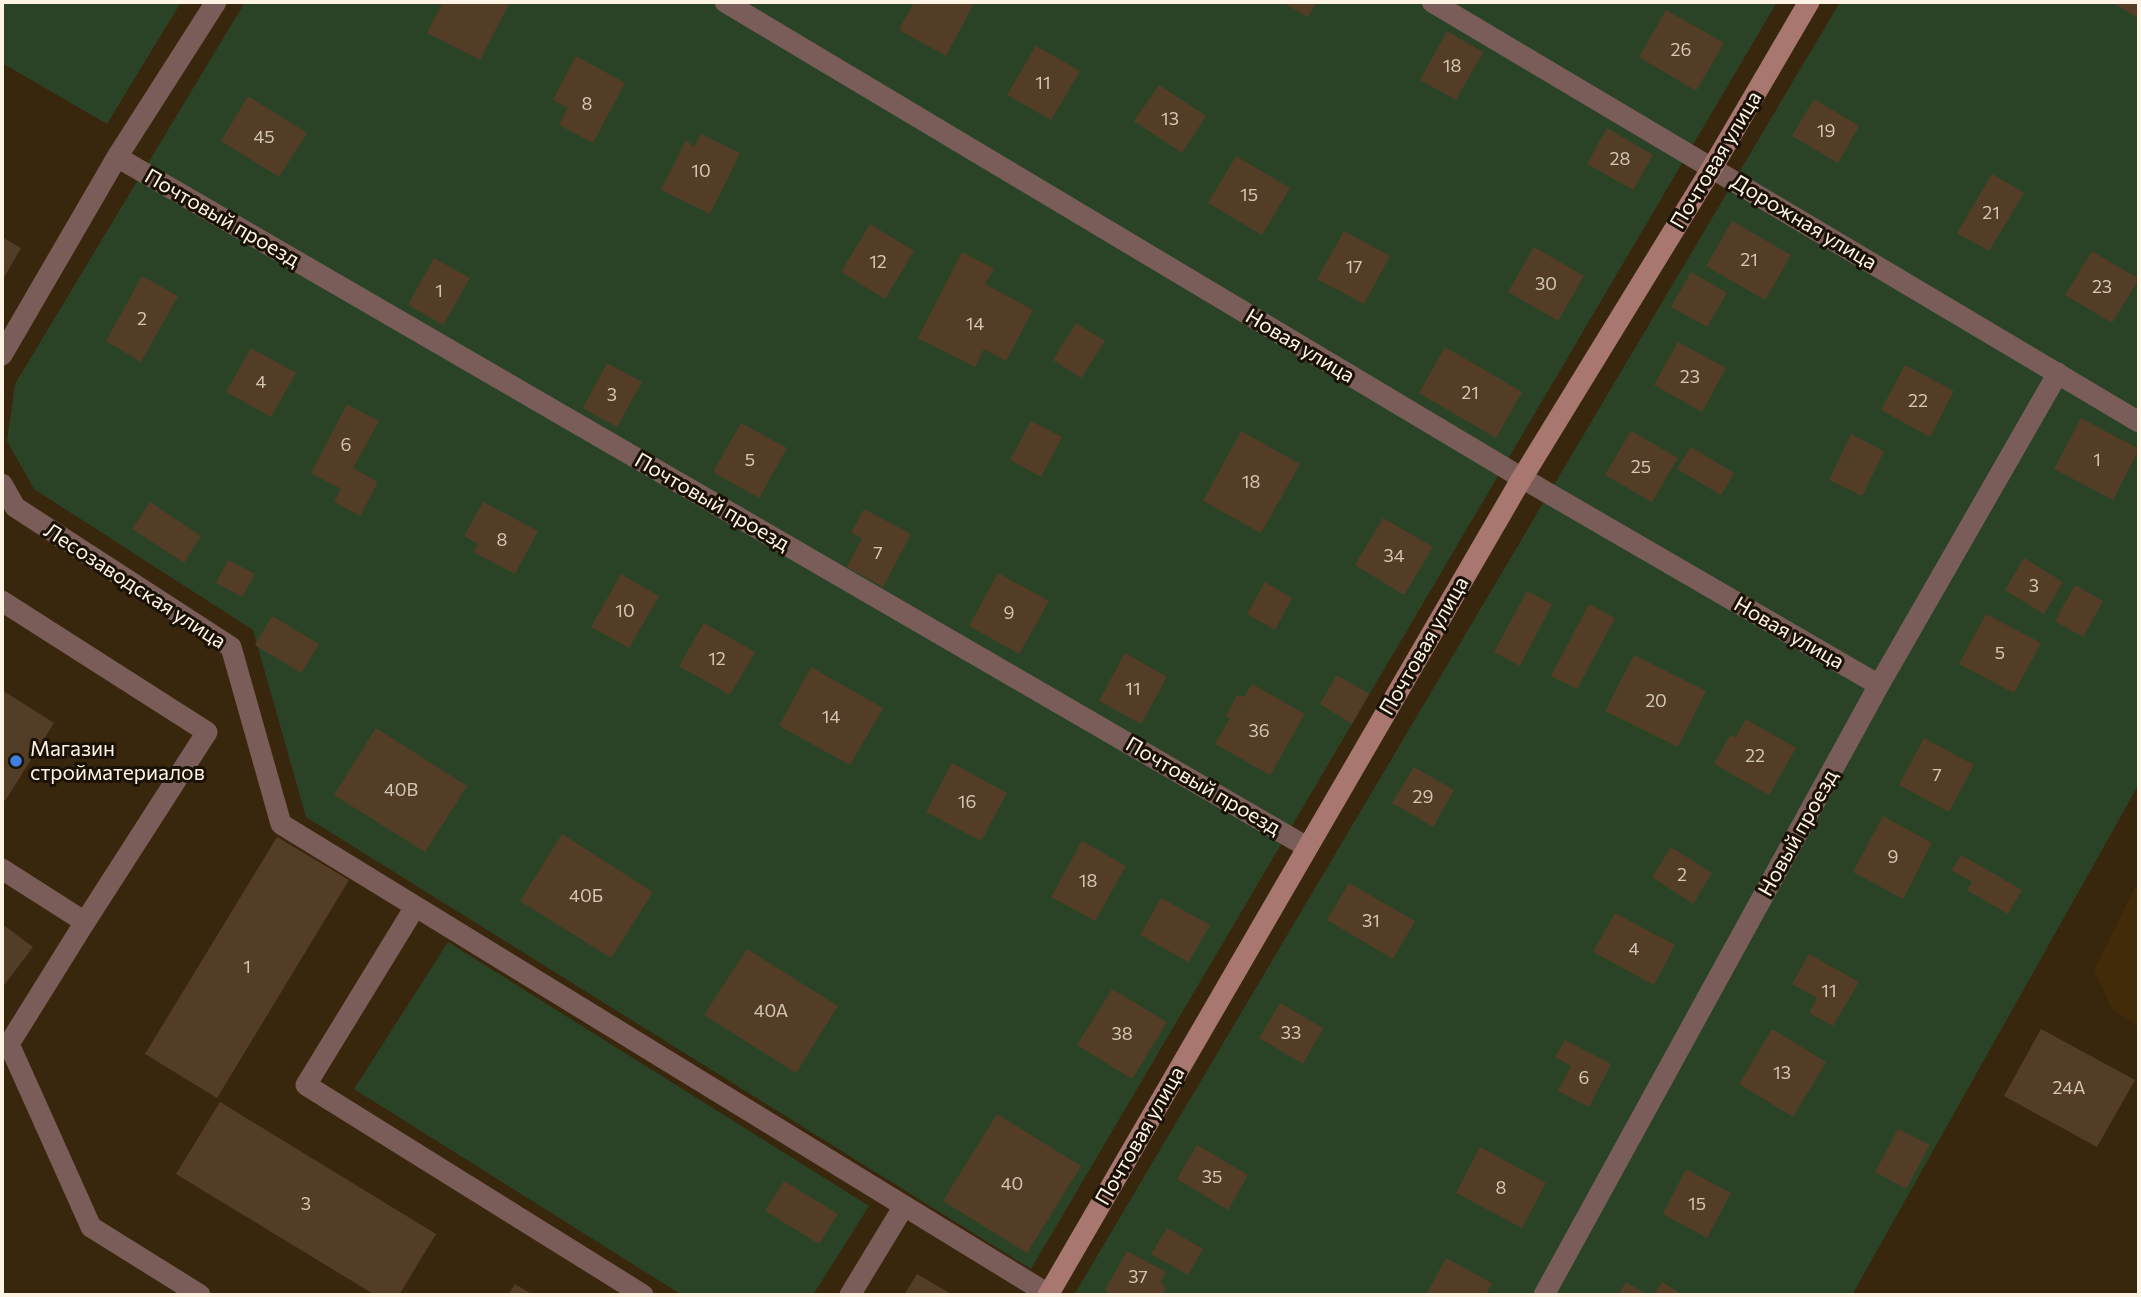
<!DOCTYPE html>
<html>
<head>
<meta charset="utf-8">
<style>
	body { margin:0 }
	#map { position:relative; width:2141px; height:1297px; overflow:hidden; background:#39270d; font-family:Commissioner,sans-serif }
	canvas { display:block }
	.frame { position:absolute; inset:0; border:4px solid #fff3e4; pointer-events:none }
</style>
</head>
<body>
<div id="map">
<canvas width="2141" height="1297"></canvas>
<div class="frame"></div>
</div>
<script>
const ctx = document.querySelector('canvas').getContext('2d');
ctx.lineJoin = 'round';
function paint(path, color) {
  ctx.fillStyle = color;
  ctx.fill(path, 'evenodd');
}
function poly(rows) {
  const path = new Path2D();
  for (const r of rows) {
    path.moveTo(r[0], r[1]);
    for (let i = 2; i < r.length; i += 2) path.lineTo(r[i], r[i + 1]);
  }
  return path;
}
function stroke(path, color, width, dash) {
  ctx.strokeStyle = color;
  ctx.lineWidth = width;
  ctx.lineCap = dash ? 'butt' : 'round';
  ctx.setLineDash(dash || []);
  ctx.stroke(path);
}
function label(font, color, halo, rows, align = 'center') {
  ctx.font = font + ' Commissioner,sans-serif';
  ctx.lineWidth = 6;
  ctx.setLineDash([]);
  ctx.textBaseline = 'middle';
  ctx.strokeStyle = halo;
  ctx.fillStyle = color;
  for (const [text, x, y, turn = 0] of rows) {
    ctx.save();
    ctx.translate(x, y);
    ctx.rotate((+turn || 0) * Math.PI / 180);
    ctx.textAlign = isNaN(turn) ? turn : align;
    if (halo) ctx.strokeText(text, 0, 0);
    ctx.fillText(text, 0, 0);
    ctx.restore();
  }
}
paint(poly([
	[2139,879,2139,1026,2112,1009,2094,970]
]), '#412b09');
paint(poly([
	[2,2,181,2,107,124,2,63],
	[245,2,1777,2,1031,1269,306,817,253,630,34,489,7,441,15,384],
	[1840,2,2139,2,2139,784,1852,1295,1074,1295],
	[448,942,869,1206,813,1295,682,1295,354,1089]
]), '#2a4327');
paint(poly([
	[443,2,510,2,480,60,427,33],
	[914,2,966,2,973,5,946,56,899,30],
	[1282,2,1317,2,1308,17],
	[2112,2,2139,2,2139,19],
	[1666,10,1724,43,1696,91,1639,57],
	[1447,31,1483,52,1456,100,1420,80],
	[1036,46,1080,71,1051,120,1007,95],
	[576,56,625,83,593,143,559,125,568,108,553,100],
	[1159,85,1206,116,1182,153,1134,121],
	[248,96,307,133,279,177,221,141],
	[1814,99,1859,126,1838,163,1792,136],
	[1607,128,1653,155,1633,190,1587,164],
	[701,134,740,153,710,214,661,190,686,140,694,147],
	[1236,156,1290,188,1262,235,1208,203],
	[1992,174,2024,193,1989,251,1957,233],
	[1732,221,1791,255,1765,300,1706,266],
	[870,224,914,251,885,299,841,272],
	[1344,231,1390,256,1364,304,1317,279],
	[2,237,21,248,2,281],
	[1534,247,1584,276,1558,321,1508,292],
	[2092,251,2139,279,2112,323,2065,295],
	[962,252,994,269,985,284,1033,310,1006,361,984,349,975,367,918,338],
	[434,258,470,278,443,325,408,305],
	[1691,272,1727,293,1707,327,1671,307],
	[142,276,178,296,141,362,106,341],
	[1076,323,1105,341,1081,378,1053,360],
	[1678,342,1726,368,1702,412,1654,385],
	[1445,347,1522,392,1496,438,1419,393],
	[251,348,296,373,271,417,226,392],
	[607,363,642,382,617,427,583,408],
	[1905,365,1954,391,1930,437,1881,410],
	[347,404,379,421,353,468,378,482,360,516,334,502,341,489,311,473],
	[2081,418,2139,449,2113,500,2054,469],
	[1031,421,1062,437,1041,477,1010,460],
	[741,423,787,448,759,498,713,472],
	[1241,431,1300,464,1261,533,1203,501],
	[1631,431,1678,458,1652,502,1605,475],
	[1851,434,1884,451,1862,496,1829,480],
	[1691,447,1734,473,1721,495,1677,469],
	[150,502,201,536,184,563,132,529],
	[483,502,538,531,515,574,473,552,478,544,464,536],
	[864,509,911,534,883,587,847,567,862,538,851,533],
	[1383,518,1433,547,1404,595,1355,565],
	[2024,558,2063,582,2044,614,2005,590],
	[228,560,255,574,242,597,216,583],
	[998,573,1049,601,1019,654,969,626],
	[621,574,659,596,629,648,591,627],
	[1265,582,1292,598,1275,630,1247,614],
	[2075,585,2103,601,2083,637,2055,621],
	[1527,591,1552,604,1520,666,1494,652],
	[1589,604,1615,618,1577,689,1551,676],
	[1986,614,2041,643,2014,693,1959,664],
	[272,616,319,644,301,673,255,645],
	[704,623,755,652,730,695,679,666],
	[1125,653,1167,677,1141,724,1099,701],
	[1634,655,1706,691,1678,747,1605,711],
	[811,667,883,708,850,765,779,726],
	[1337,675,1369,694,1352,724,1320,704],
	[1252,684,1305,714,1270,775,1215,744,1230,718,1226,716,1237,695,1244,697],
	[2,690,54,723,5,801,2,799],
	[1746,719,1796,748,1769,795,1714,764,1730,735,1735,738],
	[376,728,467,786,425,852,334,795],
	[1924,738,1974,765,1949,812,1899,785],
	[952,763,1007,793,981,841,926,812],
	[1414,767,1454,790,1433,827,1392,803],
	[1883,816,1932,843,1903,899,1853,872],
	[562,834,653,892,611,958,520,901],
	[277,837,349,880,217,1098,145,1054],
	[1082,841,1126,866,1095,921,1051,897],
	[1671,847,1712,873,1693,904,1652,877],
	[1961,855,2022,890,2008,914,1967,890,1972,882,1952,870],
	[1349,883,1415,921,1393,959,1327,920],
	[1161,898,1210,925,1189,962,1140,935],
	[1615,913,1675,945,1654,985,1593,952],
	[2,924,33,947,2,988],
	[747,949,838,1006,796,1073,704,1015],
	[1809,954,1859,982,1833,1026,1809,1013,1817,998,1792,984],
	[1112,989,1167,1022,1132,1079,1077,1045],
	[1280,1003,1323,1028,1303,1064,1259,1038],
	[1772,1029,1826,1062,1793,1117,1739,1084],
	[2041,1029,2135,1080,2097,1147,2004,1096],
	[1565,1040,1611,1064,1589,1107,1558,1091,1571,1066,1555,1057],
	[220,1102,436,1234,399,1295,375,1295,176,1174],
	[997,1114,1081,1166,1027,1253,943,1201],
	[1898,1129,1930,1145,1906,1189,1875,1172],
	[1197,1145,1248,1175,1228,1210,1177,1179],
	[1480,1147,1546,1183,1522,1228,1456,1193],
	[1686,1169,1731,1193,1707,1238,1663,1214],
	[784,1181,838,1214,819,1244,765,1211],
	[1167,1228,1203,1249,1188,1275,1151,1254],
	[1127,1251,1166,1272,1161,1282,1166,1288,1162,1295,1114,1295,1105,1290],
	[1446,1258,1492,1283,1486,1295,1426,1295],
	[917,1274,953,1295,904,1295],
	[1626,1282,1647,1295,1618,1295],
	[1662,1282,1683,1295,1654,1295],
	[515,1284,533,1295,508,1295]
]), '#533d26');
stroke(poly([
	[2,601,207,732,85,922],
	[2,869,85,922,9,1044,91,1227],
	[415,907,306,1085,643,1295],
	[850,1295,904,1206]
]), '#7a5c58', 21);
stroke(poly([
	[725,2,1522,478,1879,685],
	[1432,2,2139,422],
	[117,157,1307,847],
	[2,355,117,157,216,2],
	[2,484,15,507,231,647,281,824,1048,1294],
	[91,1227,200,1295],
	[1544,1295,1879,685,2058,373]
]), '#7a5c58', 21);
stroke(poly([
	[1048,1295,1522,478,1712,168,1809,2]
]), '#a77770', 21);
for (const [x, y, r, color] of [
	[16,761,7,"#3f7fe0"]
]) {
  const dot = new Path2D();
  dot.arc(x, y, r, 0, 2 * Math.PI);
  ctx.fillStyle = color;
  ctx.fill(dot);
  stroke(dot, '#1a1207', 2.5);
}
label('18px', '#d4c6b4', null, [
	["26",1681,50],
	["18",1452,66],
	["11",1043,83],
	["8",587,104],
	["13",1170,119],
	["19",1826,131],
	["45",264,137],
	["28",1620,159],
	["10",701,171],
	["15",1249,195],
	["21",1991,213],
	["21",1749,260],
	["12",878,262],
	["17",1354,267],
	["30",1546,284],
	["23",2102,287],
	["1",439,291],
	["2",142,319],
	["14",975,324],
	["23",1690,377],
	["4",261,382],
	["21",1470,393],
	["3",612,395],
	["22",1918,401],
	["6",346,445],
	["5",750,460],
	["1",2097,460],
	["25",1641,467],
	["18",1251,482],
	["8",502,540],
	["7",878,553],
	["34",1394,556],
	["3",2034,586],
	["10",625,611],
	["9",1009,613],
	["5",2000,653],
	["12",717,659],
	["11",1133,689],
	["20",1656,701],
	["14",831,717],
	["36",1259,731],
	["22",1755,756],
	["7",1937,775],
	["40В",401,790],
	["29",1423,797],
	["16",967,802],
	["9",1893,857],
	["2",1682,875],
	["18",1088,881],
	["40Б",586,896],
	["31",1371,921],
	["4",1634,949],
	["1",247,967],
	["11",1829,991],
	["40А",771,1011],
	["33",1291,1033],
	["38",1122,1034],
	["13",1782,1073],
	["6",1584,1078],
	["24А",2069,1088],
	["35",1212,1177],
	["40",1012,1184],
	["8",1501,1188],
	["3",306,1204],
	["15",1697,1204],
	["37",1138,1277]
]);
label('21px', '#fff3e4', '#1a1207', [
	["Почтовая улица",1716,160,-59],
	["Почтовый проезд",222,218,30],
	["Дорожная улица",1804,222,31],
	["Новая улица",1300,346,31],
	["Почтовый проезд",712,502,30],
	["Лесозаводская улица",135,586,33],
	["Новая улица",1789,633,30],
	["Почтовая улица",1424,646,-60],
	["Почтовый проезд",1203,786,30],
	["Новый проезд",1798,833,-61],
	["Почтовая улица",1140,1136,-60]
]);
label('21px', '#fff3e4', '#1a1207', [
	["Магазин",30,749],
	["стройматериалов",30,773]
], 'left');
</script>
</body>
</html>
